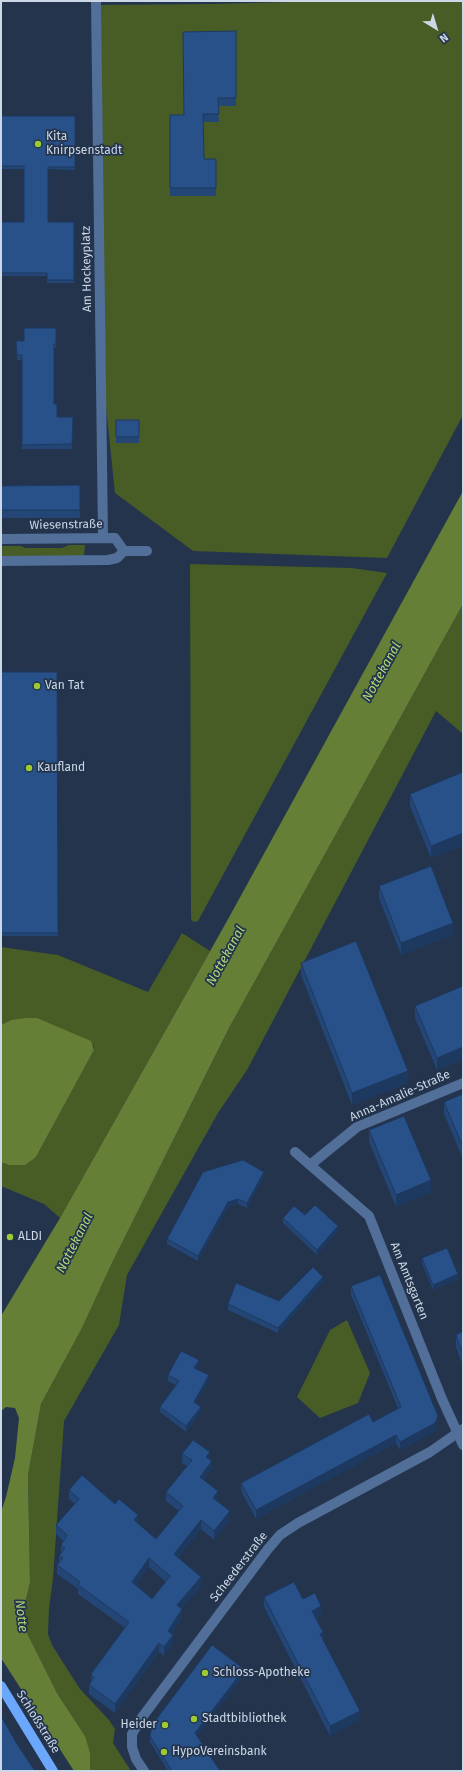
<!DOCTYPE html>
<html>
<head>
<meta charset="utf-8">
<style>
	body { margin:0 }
	#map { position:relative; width:464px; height:1772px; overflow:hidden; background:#23344c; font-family:"Fira Sans",sans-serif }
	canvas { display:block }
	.frame { position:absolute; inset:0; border:2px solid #cdd8e7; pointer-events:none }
	.north { position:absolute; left:416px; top:8px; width:40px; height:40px; -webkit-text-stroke:3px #23344c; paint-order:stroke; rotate:142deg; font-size:11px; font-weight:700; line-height:16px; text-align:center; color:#cdd8e7 }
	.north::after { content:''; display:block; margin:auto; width:14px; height:18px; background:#cdd8e7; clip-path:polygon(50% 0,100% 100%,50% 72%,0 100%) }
</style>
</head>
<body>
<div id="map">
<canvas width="464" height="1772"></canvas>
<div class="frame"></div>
<div class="north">N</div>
</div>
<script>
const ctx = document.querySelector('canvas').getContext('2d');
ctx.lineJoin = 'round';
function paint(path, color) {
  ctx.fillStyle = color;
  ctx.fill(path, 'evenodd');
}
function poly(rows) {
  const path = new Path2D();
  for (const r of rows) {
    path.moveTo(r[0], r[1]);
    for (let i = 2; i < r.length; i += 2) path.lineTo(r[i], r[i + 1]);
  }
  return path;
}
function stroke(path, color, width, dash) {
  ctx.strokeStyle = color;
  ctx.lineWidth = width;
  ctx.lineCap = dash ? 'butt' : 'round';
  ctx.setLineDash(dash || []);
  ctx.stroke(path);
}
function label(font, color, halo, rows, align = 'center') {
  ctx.font = font + ' "Fira Sans",sans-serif';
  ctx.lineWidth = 3.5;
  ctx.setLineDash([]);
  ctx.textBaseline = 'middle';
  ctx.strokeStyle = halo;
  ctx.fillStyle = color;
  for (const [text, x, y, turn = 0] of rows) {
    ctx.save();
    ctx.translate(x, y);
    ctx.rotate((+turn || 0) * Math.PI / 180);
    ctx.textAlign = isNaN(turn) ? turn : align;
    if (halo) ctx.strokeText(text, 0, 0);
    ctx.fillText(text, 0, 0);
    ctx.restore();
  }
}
paint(poly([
	[332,1,463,1,463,415,387,558,193,551,115,493,106,407,98,5,212,4],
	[69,545,85,545,84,556,1,556,1,546,21,546,25,548,62,548],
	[190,564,352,568,387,573,198,921,194,922,191,919],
	[463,604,463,734,436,711,247,1070,218,1113,127,1275,119,1325,64,1421,53,1578,49,1609,48,1634,52,1645,80,1689,109,1720,115,1729,113,1743,131,1771,90,1771,85,1736,57,1693,25,1629,25,1604,30,1582,28,1475,41,1404,82,1328,112,1263,229,1028],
	[182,933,210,951,60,1218,44,1204,1,1186,1,1162,9,1165,36,1157,94,1050,94,1046,11,1020,1,1025,1,947,58,955,148,992],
	[347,1320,370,1373,358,1403,320,1418,297,1397,330,1330]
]), '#485c26');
paint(poly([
	[463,491,463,604,229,1028,112,1263,82,1328,41,1404,28,1475,30,1582,25,1604,25,1629,57,1693,85,1736,90,1753,90,1771,74,1771,1,1658,1,1512,6,1497,15,1458,19,1418,15,1408,6,1407,1,1411,1,1316,60,1218,227,921],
	[26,1018,37,1018,91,1041,94,1050,36,1157,25,1165,9,1165,1,1162,1,1025,11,1020]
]), '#657f37');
stroke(poly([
	[96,1,103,537],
	[1,539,115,538,124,551],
	[1,561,108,560,117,558,124,551,147,551],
	[295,1152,369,1216,442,1399,463,1445],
	[310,1165,357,1127,463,1083],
	[144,1771,136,1759,132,1747,132,1734,140,1720,268,1549,280,1535,298,1523,430,1452,463,1429]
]), '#516f98', 10);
stroke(poly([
	[1,1686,53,1771]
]), '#6ba7fc', 10);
paint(poly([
	[236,31,236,106,218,106,219,122,203,122,204,159,216,159,216,196,170,196,170,115,184,115],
	[1,116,75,116,75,170,48,169,48,222,74,222,74,283,47,283,47,276,1,276,1,222,24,222,24,169,1,169],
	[56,328,56,348,54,348,54,404,57,417,73,417,72,449,22,449,22,360,17,360,16,341,24,341],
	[116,420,139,420,139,443,116,443],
	[80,485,80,518,1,518,1,486],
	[1,672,57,672,58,936,1,936],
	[463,772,463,845,431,858,410,806,410,794],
	[379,886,453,935,401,955,379,898],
	[301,963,408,1083,352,1105,301,975],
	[463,986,463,1060,437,1070,415,1018,415,1006],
	[463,1094,463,1159,444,1114,444,1102],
	[369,1130,431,1192,396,1207,369,1142],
	[264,1177,247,1208,238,1204,228,1207,198,1261,167,1244,167,1239],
	[305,1215,338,1231,317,1255,283,1223,283,1218],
	[422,1258,458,1279,433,1290,422,1263],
	[323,1282,278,1333,228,1310,228,1304,279,1301],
	[351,1286,438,1425,435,1431,400,1450,396,1443,256,1519,241,1491,241,1483,373,1422,398,1408,351,1295],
	[463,1331,463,1366,456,1347,456,1335],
	[199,1366,197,1369,209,1380,196,1403,201,1412,186,1432,160,1412,160,1407,176,1385,168,1381,168,1375],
	[182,1454,210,1460,212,1470,204,1480,218,1500,217,1501,230,1520,214,1540,201,1529,178,1558,201,1586,182,1608,182,1618,172,1634,173,1644,164,1656,159,1652,115,1713,89,1694,89,1685,91,1681,91,1674,125,1628,78,1594,78,1589,57,1574,57,1565,59,1563,59,1556,61,1554,61,1545,63,1541,56,1534,56,1525,75,1504,69,1499,69,1490,138,1524,156,1539,179,1511,166,1501,166,1492,187,1466,182,1463],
	[149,1567,166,1582,152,1599,136,1585],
	[264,1597,303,1599,321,1615,316,1618,323,1640,360,1720,330,1736,264,1607],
	[244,1675,197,1736,220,1771,168,1771,150,1742,150,1736]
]), '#234676');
paint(poly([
	[463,833,463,845,431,858,431,846],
	[453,923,453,935,401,955,401,943],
	[463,1047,463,1060,437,1070,437,1058],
	[408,1071,408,1083,352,1105,352,1093],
	[264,1172,264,1177,247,1208,247,1203],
	[431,1180,431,1192,396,1207,396,1195],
	[238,1199,238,1204,228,1207,198,1261,198,1256,228,1202],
	[338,1226,338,1231,317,1255,317,1250],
	[458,1274,458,1279,433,1290,433,1285],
	[323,1277,323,1282,278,1333,278,1328],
	[199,1360,199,1366,194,1373,194,1368],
	[209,1375,209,1380,194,1407,194,1402],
	[201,1407,201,1412,186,1432,186,1426],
	[438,1416,438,1425,435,1431,400,1450,400,1442],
	[396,1435,396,1443,256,1519,256,1510],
	[210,1452,210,1461,206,1457],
	[212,1461,212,1470,200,1486,200,1477],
	[218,1491,218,1500,213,1507,213,1498],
	[230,1511,230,1520,214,1540,214,1531],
	[138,1515,138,1524,134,1520],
	[201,1520,201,1529,174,1563,174,1554],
	[149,1558,149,1567,132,1591,132,1582],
	[201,1577,201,1586,177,1614,177,1605],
	[321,1606,321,1615,312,1620,312,1611],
	[182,1609,182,1618,168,1640,168,1631],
	[323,1632,323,1641,320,1634],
	[173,1635,173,1644,164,1656,164,1647],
	[159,1643,159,1652,115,1713,115,1704],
	[244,1669,244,1675,195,1739,195,1733],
	[360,1711,360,1720,330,1736,330,1726]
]), '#1d3960');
const building = poly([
	[236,31,236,98,218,98,219,114,203,114,204,159,216,159,216,188,170,188,170,115,184,115,183,32,236,31],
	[1,116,75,116,75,167,48,167,48,222,74,222,74,280,47,280,47,273,1,273,1,222,24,222,24,166,1,166,1,116],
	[24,328,56,328,56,344,54,344,54,404,57,404,57,417,73,417,72,444,22,445,22,355,17,355,16,341,24,341,24,328],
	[116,420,139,420,139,437,116,437,116,420],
	[80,485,80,510,1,510,1,486,80,485],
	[1,672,57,672,58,933,1,933,1,672],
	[463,772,463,833,431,846,410,794,463,772],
	[431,866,453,923,401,943,379,886,431,866],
	[356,941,408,1071,352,1093,301,963,356,941],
	[463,986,463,1047,437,1058,415,1006,463,986],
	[463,1094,463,1147,444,1102,463,1094],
	[404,1116,431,1180,396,1195,369,1130,404,1116],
	[243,1160,264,1172,247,1203,238,1199,228,1202,198,1256,167,1239,203,1172,243,1160],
	[315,1205,338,1226,317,1250,283,1218,294,1206,305,1215,315,1205],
	[447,1248,458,1274,433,1285,422,1258,447,1248],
	[313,1267,323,1277,278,1328,228,1304,236,1283,279,1301,313,1267],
	[380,1275,438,1416,435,1423,400,1442,396,1435,256,1510,241,1483,369,1414,373,1422,401,1407,351,1286,380,1275],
	[463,1331,463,1354,456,1335,463,1331],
	[181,1351,199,1360,194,1368,209,1375,194,1402,201,1407,186,1426,160,1407,179,1381,168,1375,181,1351],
	[193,1440,210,1452,206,1457,212,1461,200,1477,218,1491,213,1498,230,1511,214,1531,201,1520,174,1554,201,1577,177,1605,182,1609,168,1631,173,1635,164,1647,159,1643,115,1704,89,1685,94,1677,91,1674,129,1622,78,1585,80,1582,57,1565,63,1558,59,1556,65,1548,61,1545,67,1535,56,1525,79,1499,69,1490,82,1475,115,1504,119,1499,138,1515,134,1520,156,1539,183,1506,166,1492,192,1460,182,1454,193,1440],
	[149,1558,170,1576,152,1599,132,1582,149,1558],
	[294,1582,303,1599,315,1593,321,1606,312,1611,323,1632,320,1634,360,1711,330,1726,264,1597,294,1582],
	[212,1645,244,1669,195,1733,220,1771,172,1771,150,1736,152,1725,212,1645],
	[1,1716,17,1744,35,1771,1,1771,1,1716]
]);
paint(building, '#295189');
stroke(building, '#1d3960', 1);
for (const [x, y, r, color] of [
	[38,144,4,"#9acb34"],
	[37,686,4,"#9acb34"],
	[29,768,4,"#9acb34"],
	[10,1237,4,"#9acb34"],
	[205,1673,4,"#9acb34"],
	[194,1719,4,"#9acb34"],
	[165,1725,4,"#9acb34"],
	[164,1752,4,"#9acb34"]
]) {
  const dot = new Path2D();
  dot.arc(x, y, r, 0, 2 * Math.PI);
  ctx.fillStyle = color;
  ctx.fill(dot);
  stroke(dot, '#23344c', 1.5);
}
label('12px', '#cdd8e7', '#23344c', [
	["Kita",46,137],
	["Knirpsenstadt",46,151],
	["Van Tat",45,686],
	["Kaufland",37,768],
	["ALDI",18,1237],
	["Schloss-Apotheke",213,1673],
	["Stadtbibliothek",202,1719],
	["Heider",157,1725,"right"],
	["HypoVereinsbank",172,1752]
], 'left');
label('12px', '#cdd8e7', '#23344c', [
	["Am Hockeyplatz",87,269,-91],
	["Wiesenstraße",66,525,-1],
	["Anna-Amalie-Straße",400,1096,-24],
	["Am Amtsgarten",409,1281,68],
	["Scheederstraße",239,1567,-52],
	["Schloßstraße",38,1722,58]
]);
label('italic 13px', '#b3d975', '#23344c', [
	["Nottekanal",382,672,-61],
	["Nottekanal",226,956,-61],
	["Nottekanal",75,1243,-63],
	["Notte",21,1616,83]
]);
</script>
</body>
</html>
